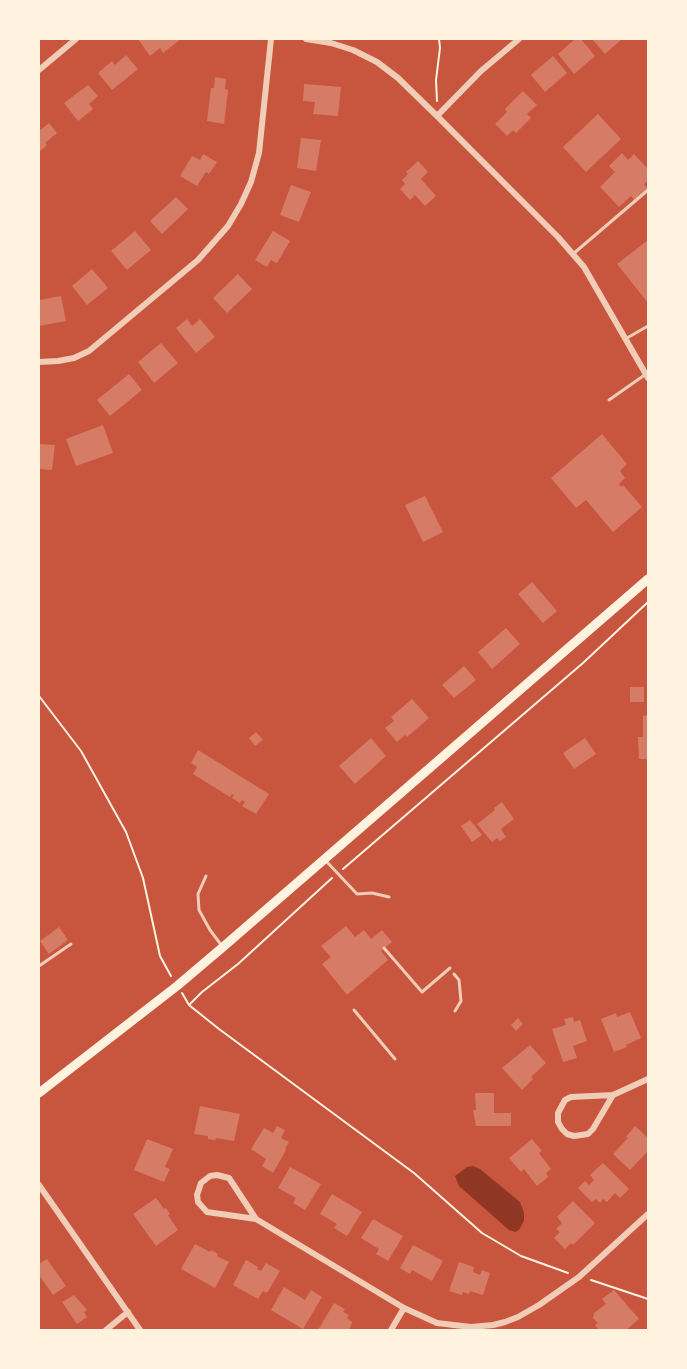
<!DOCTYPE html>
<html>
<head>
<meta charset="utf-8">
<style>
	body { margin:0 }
	#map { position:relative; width:687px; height:1369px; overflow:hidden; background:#c8553d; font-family:"Varela Round",sans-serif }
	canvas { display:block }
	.frame { position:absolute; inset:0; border:40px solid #fff3e0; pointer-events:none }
</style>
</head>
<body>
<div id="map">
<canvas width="687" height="1369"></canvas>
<div class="frame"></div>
</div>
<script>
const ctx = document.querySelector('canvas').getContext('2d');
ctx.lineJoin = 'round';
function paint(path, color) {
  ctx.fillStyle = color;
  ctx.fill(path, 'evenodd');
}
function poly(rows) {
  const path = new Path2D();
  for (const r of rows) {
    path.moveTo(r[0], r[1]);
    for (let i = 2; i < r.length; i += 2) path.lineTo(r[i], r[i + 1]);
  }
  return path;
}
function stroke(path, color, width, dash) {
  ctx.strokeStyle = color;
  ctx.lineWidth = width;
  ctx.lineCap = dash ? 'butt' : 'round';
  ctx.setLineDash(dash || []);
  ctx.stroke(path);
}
paint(poly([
	[473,1166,480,1169,520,1202,524,1213,524,1221,519,1230,515,1232,509,1230,459,1186,455,1176,467,1167]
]), '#8f3625');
paint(poly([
	[138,39,181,39,163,53,160,48,150,56],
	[575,39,581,39,595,56,574,74,558,54],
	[592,39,622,39,605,54],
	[126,55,138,69,112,90,98,73,112,61,115,65],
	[553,56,567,73,545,92,531,75],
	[215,77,226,79,225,89,228,90,224,124,207,121,211,88,214,88],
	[304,84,341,87,338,116,313,114,315,102,303,101],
	[88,85,98,96,89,104,93,109,78,121,64,103],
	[523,91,537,105,527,114,531,118,516,133,513,130,507,136,495,124,507,112,505,109],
	[598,114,621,139,586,172,563,147],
	[49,123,57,133,45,143,47,145,39,152,39,131],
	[301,138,321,140,316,171,297,168],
	[622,153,628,160,634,154,648,169,648,180,644,184,648,189,635,201,631,196,619,207,600,187,615,172,609,166],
	[203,154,217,162,209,174,206,172,197,186,180,176,192,156,200,160],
	[418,161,428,172,421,179,436,196,425,206,415,195,410,200,400,189,405,184,402,180,408,174,406,172],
	[291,185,311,192,299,222,280,215],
	[176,197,188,209,162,234,150,221],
	[135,231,151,250,127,270,111,251],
	[273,231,290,241,277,263,271,260,267,267,255,260],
	[648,240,648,303,617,264],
	[92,269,108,288,87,305,72,286],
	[238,274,252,289,227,313,213,298],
	[61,296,66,321,39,326,39,300],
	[187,319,192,326,200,319,215,337,196,353,176,328],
	[161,343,178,363,154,383,138,362],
	[129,374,142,390,110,416,97,400],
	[103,425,113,453,76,466,66,439],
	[602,434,627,464,620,471,625,478,619,484,621,487,623,485,642,507,613,532,586,500,576,508,551,478],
	[39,444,55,445,52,470,39,469],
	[425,496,443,532,423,542,405,505],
	[532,582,557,611,543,623,518,594],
	[506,628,520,644,492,669,478,652],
	[464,666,476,680,454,698,442,685],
	[630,687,644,687,644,702,630,702],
	[412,699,429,718,407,737,405,735,397,742,385,728,394,721,391,717],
	[648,715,648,759,639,759,638,737,643,737,643,716],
	[256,732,263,740,255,746,249,738],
	[371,738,386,756,355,784,339,766],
	[585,738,596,754,574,769,563,753],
	[198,750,269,794,256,814,242,806,245,802,242,800,240,803,232,798,234,795,232,794,230,797,193,774,197,767,191,763],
	[502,802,514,819,501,829,506,837,500,841,497,838,492,842,477,824,495,810,494,808],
	[470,820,482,835,472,842,461,826],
	[346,926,355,937,364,930,371,939,382,930,392,942,381,951,388,960,347,995,322,964,331,957,321,946],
	[59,927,68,940,49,954,40,941],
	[630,1012,641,1038,626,1045,627,1047,614,1052,601,1019,616,1013,617,1017],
	[573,1017,574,1022,580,1020,587,1041,573,1046,577,1058,563,1062,552,1029,566,1025,564,1019],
	[518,1018,523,1024,516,1031,511,1025],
	[530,1045,546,1063,531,1077,533,1079,522,1090,502,1068],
	[475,1093,494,1093,494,1113,511,1113,511,1126,476,1126,473,1110,476,1110],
	[200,1106,240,1114,234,1141,216,1138,215,1140,208,1139,208,1136,194,1134],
	[277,1126,285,1130,281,1138,289,1142,285,1149,286,1150,273,1173,262,1166,266,1159,251,1149,264,1128,273,1133],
	[635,1126,648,1138,648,1151,630,1170,613,1154,628,1138,626,1137],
	[147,1139,173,1149,165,1167,170,1169,164,1182,134,1170],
	[532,1139,542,1151,539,1153,551,1169,546,1173,548,1177,537,1186,524,1169,521,1172,509,1158],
	[603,1163,629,1189,620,1198,615,1193,607,1202,603,1199,600,1203,596,1199,592,1202,578,1188,585,1181,589,1185,594,1180,590,1175],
	[290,1167,321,1184,305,1210,293,1203,296,1198,278,1188],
	[332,1194,362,1212,347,1236,334,1228,337,1224,320,1214],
	[156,1198,164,1209,166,1208,170,1214,168,1215,178,1230,156,1246,133,1214],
	[573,1201,595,1223,573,1245,571,1243,565,1249,554,1238,560,1232,556,1229,562,1223,557,1217],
	[373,1219,403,1236,388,1261,376,1254,379,1249,361,1238],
	[195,1244,210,1252,211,1250,218,1254,217,1256,229,1262,215,1288,181,1269],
	[413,1245,443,1261,432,1281,412,1270,410,1274,400,1268],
	[47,1259,66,1286,53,1295,39,1275,39,1264],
	[246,1260,258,1267,257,1269,261,1271,266,1263,280,1271,267,1293,263,1291,258,1299,233,1285],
	[459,1262,474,1267,473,1272,480,1275,482,1270,490,1273,483,1295,470,1291,469,1294,463,1292,462,1295,449,1291],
	[284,1287,305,1300,311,1290,322,1297,303,1329,271,1310],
	[614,1290,639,1319,626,1330,599,1330,595,1325,598,1323,593,1318,594,1313,606,1304,602,1299],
	[74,1295,87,1310,84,1312,87,1317,77,1324,62,1302],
	[334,1303,345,1309,343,1312,349,1315,347,1318,352,1322,351,1326,349,1330,318,1330]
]), '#d67c66');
stroke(poly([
	[437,101,436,80,440,48,439,39],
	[39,696,81,751,126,832,143,878,160,956,171,976],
	[343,869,583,663,648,602],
	[182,993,189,1005,219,1029,414,1173,482,1233,521,1256,568,1273],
	[189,1005,202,992,238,964,332,878],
	[591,1280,648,1299]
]), '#fff3e0', 2);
stroke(poly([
	[573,254,648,190],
	[627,338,648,326],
	[609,400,646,374],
	[326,861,357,894,372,893,389,897],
	[206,876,198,894,199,910,210,930,222,946],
	[384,948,422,992,450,968],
	[39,966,71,944],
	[454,974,459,980,461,1001,455,1011],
	[354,1010,395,1059]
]), '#f1ccb7', 3);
stroke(poly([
	[306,39,331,43,353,50,377,62,398,78,437,116,558,237,584,267,648,378],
	[39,70,76,39],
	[437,116,481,71,519,39],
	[39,362,58,361,74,358,89,351,198,260,228,226,241,204,251,182,259,153,271,39],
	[613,1095,593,1129,588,1134,574,1136,567,1134,562,1129,558,1122,558,1113,565,1100,571,1097,613,1095,648,1079],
	[39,1185,140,1330],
	[256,1219,229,1178,217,1175,210,1176,201,1183,197,1195,198,1202,207,1212,256,1219,404,1308,437,1323,471,1327,493,1325,505,1322,518,1317,539,1305,579,1277,648,1214],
	[106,1330,128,1312],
	[391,1330,404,1308]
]), '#f1ccb7', 6);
stroke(poly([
	[39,1093,177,986,223,947,648,579]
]), '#fff3e0', 9);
</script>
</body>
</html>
